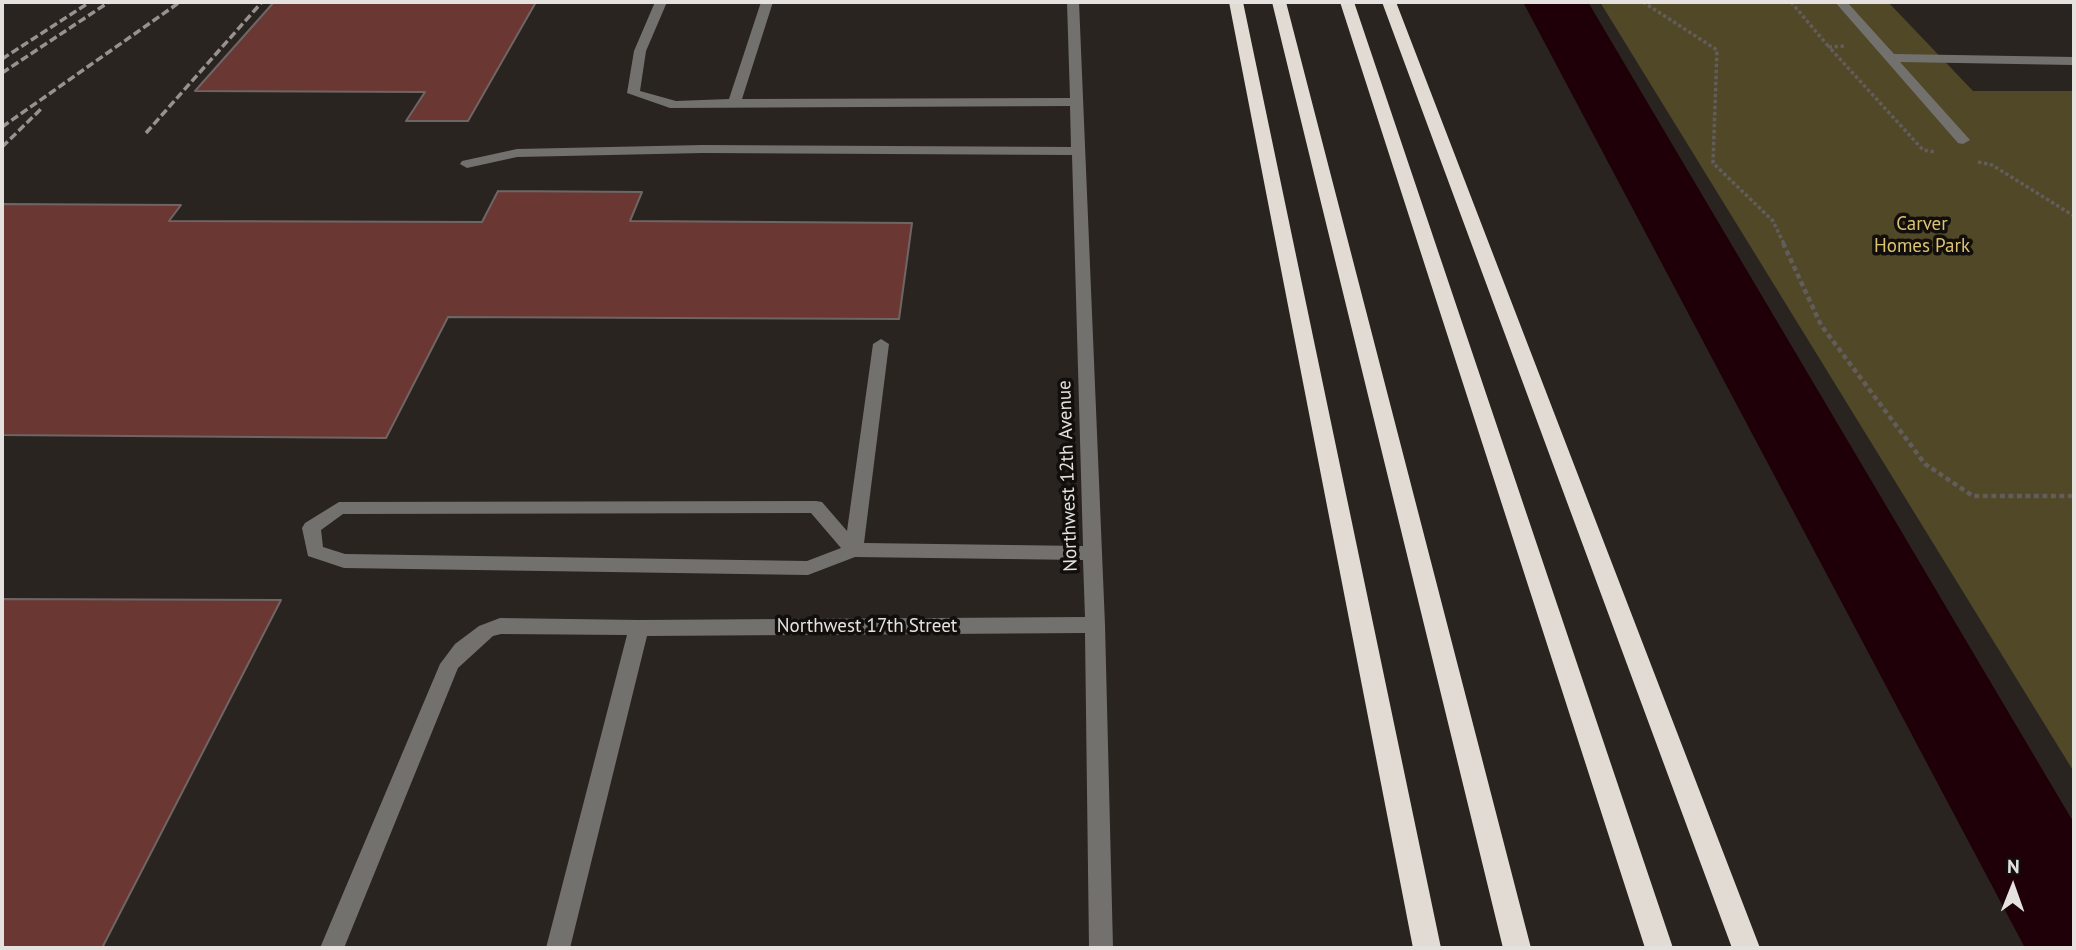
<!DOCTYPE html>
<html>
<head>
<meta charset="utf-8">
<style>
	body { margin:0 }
	#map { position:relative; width:2076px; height:950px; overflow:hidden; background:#2a2421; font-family:"PT Sans",sans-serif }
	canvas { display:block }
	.frame { position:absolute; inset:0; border:4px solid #e5e1df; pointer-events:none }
	.north { position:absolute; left:1978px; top:852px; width:70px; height:70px; -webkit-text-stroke:5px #110e0c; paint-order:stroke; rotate:1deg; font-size:19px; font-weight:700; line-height:28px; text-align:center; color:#e5e1df }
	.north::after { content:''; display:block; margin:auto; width:24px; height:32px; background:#e5e1df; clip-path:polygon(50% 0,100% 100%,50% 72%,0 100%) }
</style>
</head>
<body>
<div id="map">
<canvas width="2076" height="950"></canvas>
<div class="frame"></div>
<div class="north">N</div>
</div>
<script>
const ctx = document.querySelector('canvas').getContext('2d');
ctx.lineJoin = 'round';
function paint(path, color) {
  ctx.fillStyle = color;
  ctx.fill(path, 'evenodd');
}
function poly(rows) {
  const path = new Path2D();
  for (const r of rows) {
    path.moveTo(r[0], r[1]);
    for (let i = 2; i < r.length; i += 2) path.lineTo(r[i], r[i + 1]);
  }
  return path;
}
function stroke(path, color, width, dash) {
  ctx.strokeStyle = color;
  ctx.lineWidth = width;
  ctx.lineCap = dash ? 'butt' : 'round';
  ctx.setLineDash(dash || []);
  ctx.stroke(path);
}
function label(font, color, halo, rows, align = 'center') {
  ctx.font = font + ' "PT Sans",sans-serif';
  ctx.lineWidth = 7;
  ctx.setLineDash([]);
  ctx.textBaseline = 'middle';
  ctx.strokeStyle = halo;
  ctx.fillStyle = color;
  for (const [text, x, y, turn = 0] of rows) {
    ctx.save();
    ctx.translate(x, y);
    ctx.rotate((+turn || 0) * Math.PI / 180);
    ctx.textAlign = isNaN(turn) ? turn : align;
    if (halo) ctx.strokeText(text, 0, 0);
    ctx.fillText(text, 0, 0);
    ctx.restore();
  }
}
paint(poly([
	[1600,2,1888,2,1973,91,2074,91,2074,772]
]), '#514828');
paint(poly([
	[1523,2,1588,2,2074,823,2074,948,2025,948]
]), '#200008');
const building = poly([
	[274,2,536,2,468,121,406,121,425,92,195,91,274,2],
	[498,191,642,192,630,221,912,223,899,319,448,317,386,438,2,435,2,204,181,205,169,221,482,222,498,191],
	[2,599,281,600,102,948,2,948,2,599]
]);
paint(building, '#6b3733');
stroke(building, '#6e6665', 2);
stroke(poly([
	[1643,2,1717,50,1713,163,1773,221,1784,244],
	[1791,2,1829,47],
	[1844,46,1829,47,1923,150,1935,152],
	[1978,162,1992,165,2074,216]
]), '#625d5a', 3.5, [3.5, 2.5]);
stroke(poly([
	[1783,243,1821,325,1925,464,1973,496,2074,496]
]), '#625d5a', 4.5, [5, 3.5]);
paint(poly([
	[655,2,667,2,646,51,640,91,676,101,729,99,761,2,773,2,742,99,1070,98,1067,2,1079,2,1105,625,1113,948,1089,948,1085,633,647,636,570,948,546,948,627,635,501,634,493,636,458,668,344,948,320,948,440,664,455,644,479,626,500,618,639,620,1085,617,1083,560,855,557,808,575,344,568,308,556,302,528,305,523,339,502,816,501,822,502,847,531,873,344,881,339,889,344,864,543,1083,546,1072,155,703,153,517,157,467,168,460,164,462,161,517,149,703,145,1071,147,1070,106,670,108,627,93,634,51,655,2],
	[811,513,841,548,807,561,345,554,323,547,321,530,343,514,811,513],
	[1835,2,1847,2,1894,54,2074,57,2074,65,1900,62,1970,140,1963,144,1958,143,1835,2]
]), '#73716e');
paint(poly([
	[1229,2,1243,2,1441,948,1413,948,1229,2],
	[1272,2,1286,2,1531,948,1503,948,1272,2],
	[1340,2,1354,2,1673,948,1645,948,1340,2],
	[1382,2,1396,2,1760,948,1732,948,1382,2]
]), '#e1dbd4');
stroke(poly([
	[2,59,90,2],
	[2,73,109,2],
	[2,127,180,2],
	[146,133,262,2],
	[2,147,42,108]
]), '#979290', 3.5, [8, 3.5]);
label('19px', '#dcc372', '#110e0c', [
	["Carver",1922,225],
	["Homes Park",1922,247]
]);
label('19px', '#e5e1df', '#110e0c', [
	["Northwest 12th Avenue",1068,476,-92],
	["Northwest 17th Street",867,627]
]);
</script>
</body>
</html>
